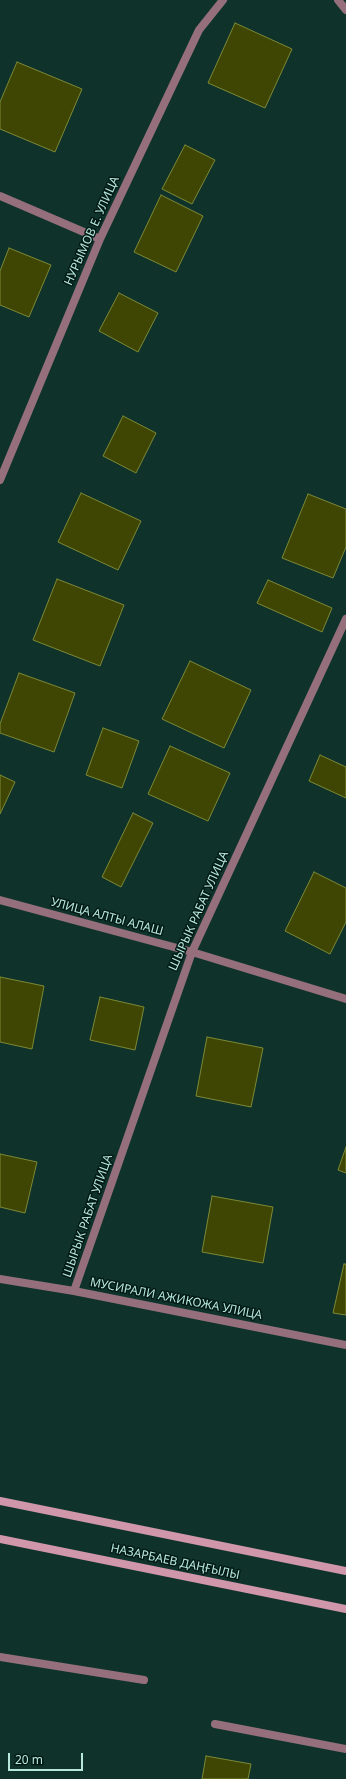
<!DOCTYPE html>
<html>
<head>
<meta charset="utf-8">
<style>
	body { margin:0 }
	#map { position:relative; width:346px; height:1779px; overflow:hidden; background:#0f332b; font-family:"Noto Sans",sans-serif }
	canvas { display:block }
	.scale { position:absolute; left:8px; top:1753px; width:75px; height:18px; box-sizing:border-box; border:2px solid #b6e8db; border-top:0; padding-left:5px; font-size:12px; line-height:14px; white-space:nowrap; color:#b6e8db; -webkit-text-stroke:3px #021914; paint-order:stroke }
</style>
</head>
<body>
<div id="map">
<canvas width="346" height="1779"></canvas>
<div class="scale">20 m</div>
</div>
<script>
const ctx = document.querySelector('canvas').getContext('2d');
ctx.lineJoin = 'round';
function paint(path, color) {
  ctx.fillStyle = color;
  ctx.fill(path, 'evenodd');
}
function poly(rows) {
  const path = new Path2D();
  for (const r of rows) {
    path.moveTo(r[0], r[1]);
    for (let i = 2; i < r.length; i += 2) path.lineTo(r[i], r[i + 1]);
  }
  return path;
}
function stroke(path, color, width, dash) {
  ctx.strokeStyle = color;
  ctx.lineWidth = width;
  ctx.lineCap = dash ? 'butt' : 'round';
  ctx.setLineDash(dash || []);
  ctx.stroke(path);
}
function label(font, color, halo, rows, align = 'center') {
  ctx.font = font + ' "Noto Sans",sans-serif';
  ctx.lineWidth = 3;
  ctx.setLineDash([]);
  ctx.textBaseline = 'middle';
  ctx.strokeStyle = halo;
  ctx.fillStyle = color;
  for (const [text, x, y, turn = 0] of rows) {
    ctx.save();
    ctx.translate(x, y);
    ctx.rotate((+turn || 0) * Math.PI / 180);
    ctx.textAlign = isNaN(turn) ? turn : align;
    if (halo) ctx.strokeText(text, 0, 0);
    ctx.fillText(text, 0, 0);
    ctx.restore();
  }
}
const building = poly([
	[235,23,292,49,265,108,208,83,235,23],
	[17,62,82,89,55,152,0,129,0,102,17,62],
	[185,145,215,160,192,204,162,189,185,145],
	[161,195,203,216,176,272,134,252,161,195],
	[9,248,51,265,29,317,0,305,0,271,9,248],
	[119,293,158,313,138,352,99,331,119,293],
	[123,416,156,433,136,473,103,456,123,416],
	[81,493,141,521,118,570,58,542,81,493],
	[308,494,346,509,346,547,333,578,282,558,308,494],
	[57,579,124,605,100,666,33,640,57,579],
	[268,580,332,608,322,632,257,603,268,580],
	[190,661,251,690,224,748,162,719,190,661],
	[19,673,75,693,54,752,0,733,0,724,19,673],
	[103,728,139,741,122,788,86,775,103,728],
	[170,746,230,773,208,821,148,794,170,746],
	[320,755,346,767,346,798,309,781,320,755],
	[0,775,15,782,0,814,0,775],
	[133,813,153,823,121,887,102,877,133,813],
	[314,872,346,888,346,922,330,954,285,931,314,872],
	[0,977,44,986,32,1049,0,1042,0,977],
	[100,997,144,1007,135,1050,90,1040,100,997],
	[207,1037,263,1048,251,1107,196,1096,207,1037],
	[346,1147,346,1173,338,1170,346,1147],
	[0,1154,37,1162,25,1213,0,1207,0,1154],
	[212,1196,273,1207,263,1263,202,1252,212,1196],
	[344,1264,346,1264,346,1315,333,1313,344,1264],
	[206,1756,251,1764,248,1779,202,1779,206,1756]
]);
paint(building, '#3f4604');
stroke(building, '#7d8934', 1);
stroke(poly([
	[0,1657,144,1680],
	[215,1724,346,1749]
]), '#95707c', 8);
stroke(poly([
	[338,0,346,10],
	[0,196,100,239],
	[0,480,100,239,199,30,223,0],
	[0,900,192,952,346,999],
	[0,1279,74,1291,346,1345],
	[74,1291,192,952,346,619]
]), '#95707c', 8);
stroke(poly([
	[0,1501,346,1571],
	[0,1539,346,1609]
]), '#d096aa', 8);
label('12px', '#b6e8db', '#021914', [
	["НУРЫМОВ Е. УЛИЦА",92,231,-66],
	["ШЫРЫК РАБАТ УЛИЦА",199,911,-66],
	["УЛИЦА АЛТЫ АЛАШ",107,917,15],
	["ШЫРЫК РАБАТ УЛИЦА",88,1216,-71],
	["МУСИРАЛИ АЖИКОЖА УЛИЦА",176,1299,11],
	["НАЗАРБАЕВ ДАҢҒЫЛЫ",175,1562,12]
]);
</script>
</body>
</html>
